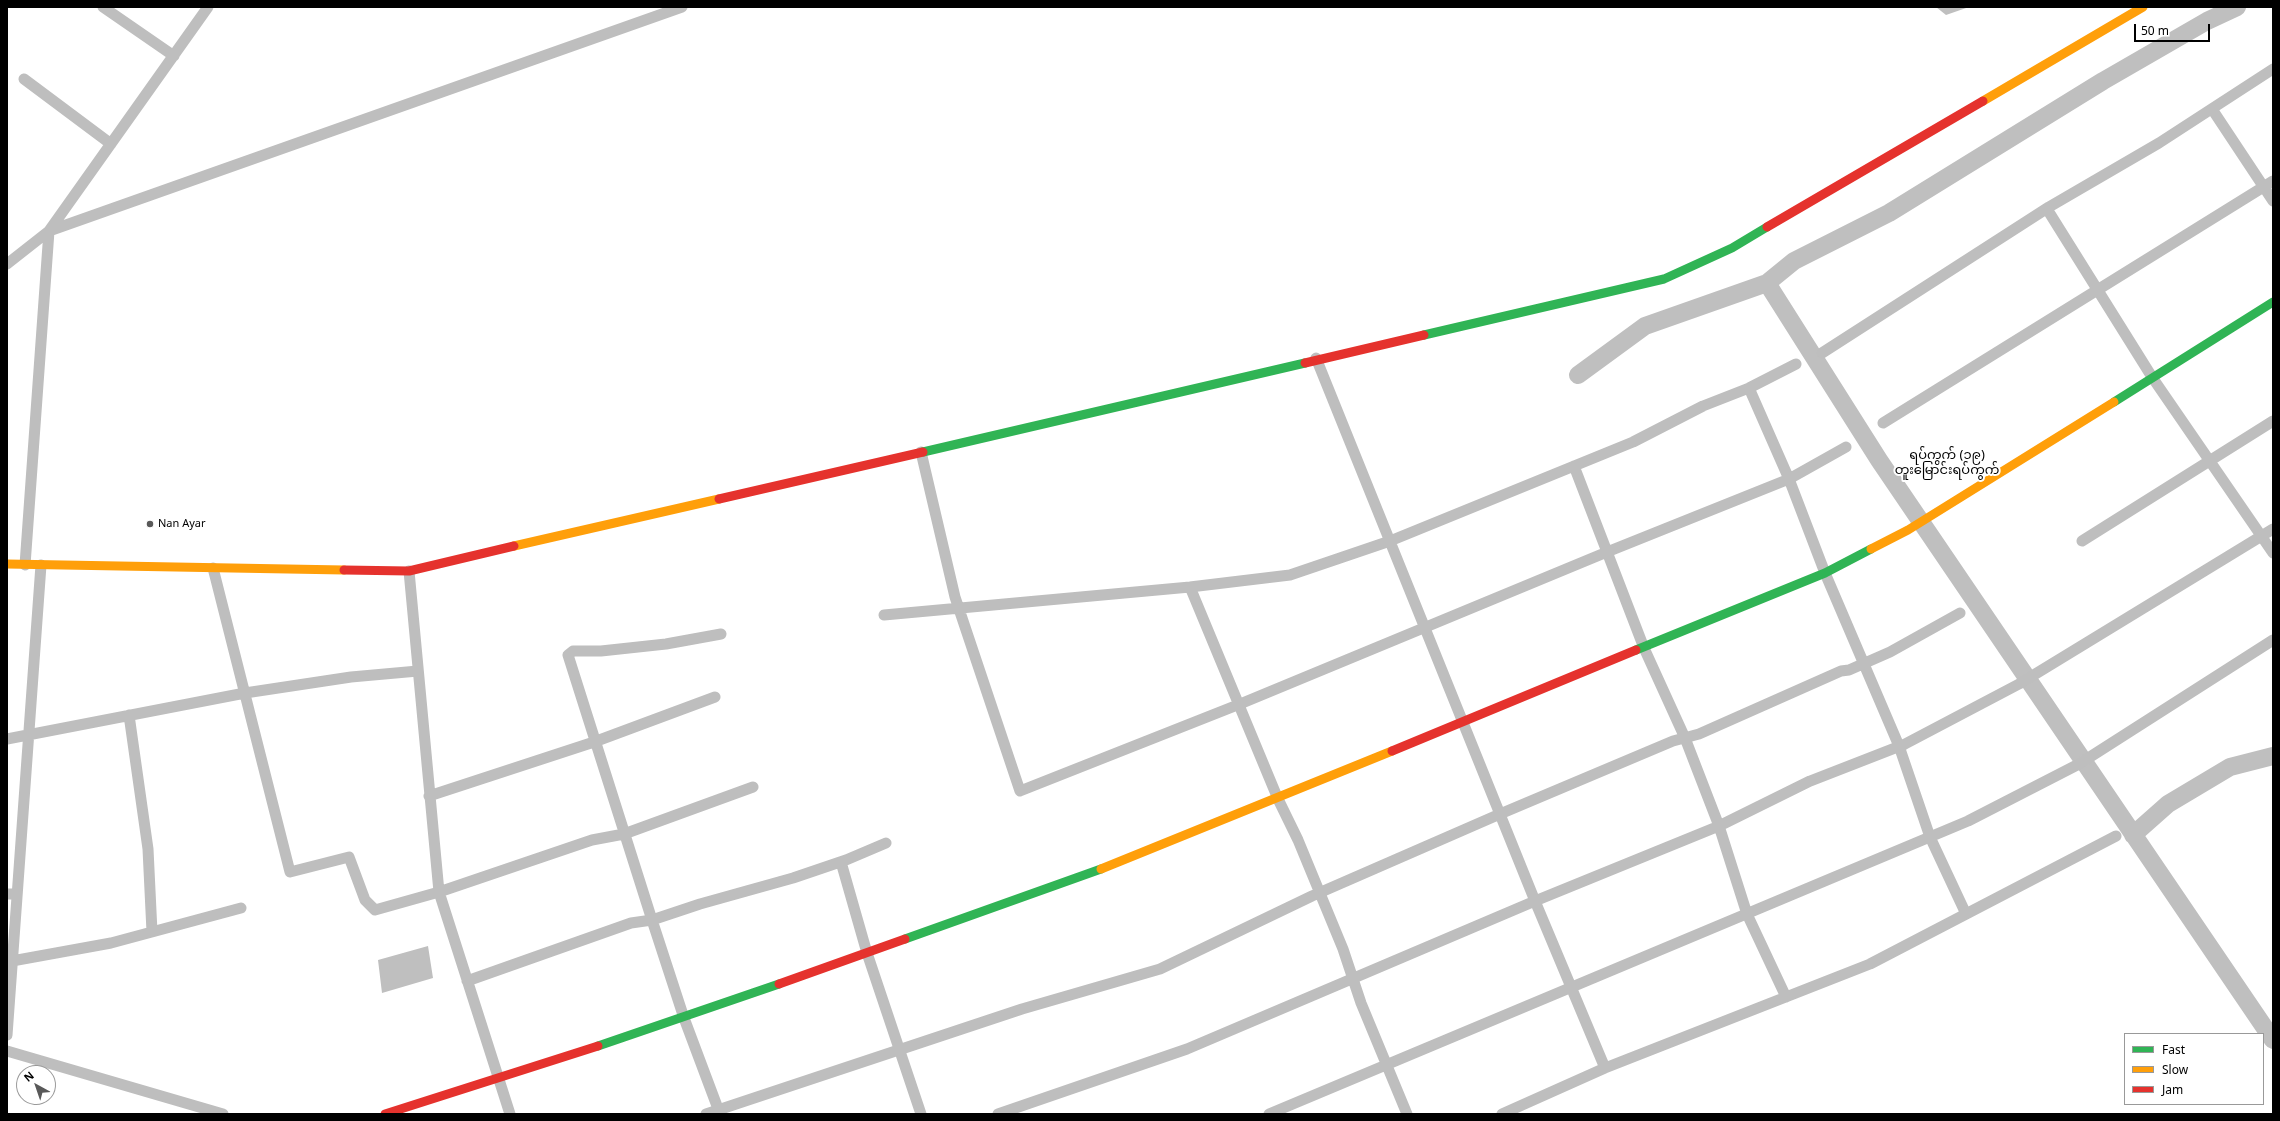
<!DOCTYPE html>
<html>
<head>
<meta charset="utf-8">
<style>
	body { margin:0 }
	#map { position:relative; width:2280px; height:1121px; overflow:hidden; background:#fff; font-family:"Noto Sans",sans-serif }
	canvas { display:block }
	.frame { position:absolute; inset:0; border:8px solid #000; pointer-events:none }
	.legend { position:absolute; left:2124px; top:1033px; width:140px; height:72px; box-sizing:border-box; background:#fff; border:1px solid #999; margin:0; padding:5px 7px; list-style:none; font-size:12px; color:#000 }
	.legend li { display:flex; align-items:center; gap:8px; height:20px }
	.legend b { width:20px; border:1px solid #999 }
	.north { position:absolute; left:16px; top:1065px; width:40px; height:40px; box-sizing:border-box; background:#fff; border:1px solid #999; border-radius:50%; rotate:320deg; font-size:11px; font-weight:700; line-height:16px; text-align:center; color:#000 }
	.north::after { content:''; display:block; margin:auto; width:14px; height:18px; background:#595959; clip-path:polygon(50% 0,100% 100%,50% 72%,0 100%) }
	.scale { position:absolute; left:2134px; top:24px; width:76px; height:18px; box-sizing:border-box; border:2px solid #000; border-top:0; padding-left:5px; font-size:12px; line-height:14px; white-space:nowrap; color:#000; -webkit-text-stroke:3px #fff; paint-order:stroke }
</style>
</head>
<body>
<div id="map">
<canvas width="2280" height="1121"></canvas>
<div class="frame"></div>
<ul class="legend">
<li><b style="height:5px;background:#30b455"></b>Fast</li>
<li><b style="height:5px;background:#ff9f0a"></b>Slow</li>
<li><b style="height:5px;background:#e5322d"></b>Jam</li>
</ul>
<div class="north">N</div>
<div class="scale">50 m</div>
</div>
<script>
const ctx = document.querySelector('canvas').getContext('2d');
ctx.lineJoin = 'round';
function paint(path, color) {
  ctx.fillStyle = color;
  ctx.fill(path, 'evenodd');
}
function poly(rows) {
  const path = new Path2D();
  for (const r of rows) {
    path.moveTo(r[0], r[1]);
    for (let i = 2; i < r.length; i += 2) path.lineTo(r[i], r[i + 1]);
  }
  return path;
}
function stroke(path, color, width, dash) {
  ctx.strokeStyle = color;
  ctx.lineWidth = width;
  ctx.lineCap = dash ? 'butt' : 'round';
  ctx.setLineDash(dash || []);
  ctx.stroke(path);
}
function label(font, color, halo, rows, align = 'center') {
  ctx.font = font + ' "Noto Sans","Noto Sans Myanmar",sans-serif';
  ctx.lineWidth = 4;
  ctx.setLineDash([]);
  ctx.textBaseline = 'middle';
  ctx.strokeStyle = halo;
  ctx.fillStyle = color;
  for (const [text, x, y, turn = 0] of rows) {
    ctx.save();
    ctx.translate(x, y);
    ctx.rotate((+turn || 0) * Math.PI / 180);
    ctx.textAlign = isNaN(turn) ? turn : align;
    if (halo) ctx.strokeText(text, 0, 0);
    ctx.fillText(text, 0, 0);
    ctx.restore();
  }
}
paint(poly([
	[1936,7,1969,7,1946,15],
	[428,946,433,978,382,993,378,960]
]), '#bfbfbf');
stroke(poly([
	[1767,283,1879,460,2273,1040],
	[1578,375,1645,326,1767,283,1794,261,1889,213,2103,81,2207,21,2237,7],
	[2133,835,2168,804,2230,767,2273,756]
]), '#bfbfbf', 18);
stroke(poly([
	[103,7,174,56],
	[24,79,111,144],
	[2212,109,2273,201],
	[2047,209,2152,377,2273,553],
	[7,264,49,231,682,7],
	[1822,353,2049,207,2159,143,2273,69],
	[1316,358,1535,901,1605,1068],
	[1749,388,1789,479,1825,573,1899,746,1930,837,1966,914],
	[1883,423,2273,181],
	[921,452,955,597,1020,791,1240,704,1607,552,1789,479,1846,447],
	[1574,466,1644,648,1685,738,1719,826,1747,914,1786,997],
	[2082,541,2273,421],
	[25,565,49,231,208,7],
	[213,568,290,872,349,857,365,900,375,910,439,892,592,840,624,834,753,787],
	[409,571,439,892,510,1114],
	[1190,587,1278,799,1298,840,1343,949,1361,1003,1407,1114],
	[884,615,1190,587,1290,575,1390,541,1633,442,1703,406,1749,388,1796,364],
	[129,715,148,849,152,932],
	[7,739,245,693,351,677,418,671],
	[429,796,594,742,715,697],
	[841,862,867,953,921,1114],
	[7,894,17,894],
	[12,961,111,943,241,908],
	[467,981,631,923,652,920,700,904,793,878,846,860,886,843],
	[7,1035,41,565],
	[7,1051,223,1114],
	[706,1114,1022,1009,1160,969,1312,896,1500,814,1673,741,1699,734,1841,671,1849,670,1890,652,1960,613],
	[720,1114,684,1018,652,920,568,655,573,651,601,651,666,644,721,634],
	[998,1114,1187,1049,1535,901,1719,826,1810,781,1905,744,2019,684,2273,529],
	[1269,1114,1968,821,2079,764,2273,640],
	[1502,1114,1605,1068,1870,964,2116,836]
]), '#bebebe', 11);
stroke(poly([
	[1424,335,1664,279,1732,248,1767,227],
	[2114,402,2273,302],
	[923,452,1305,363],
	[1636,650,1825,573,1871,549],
	[905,939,1101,869],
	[598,1046,779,984]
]), '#30b455', 9);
stroke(poly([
	[1983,101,2143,7],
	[514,546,719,499],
	[1871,549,1908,530,2114,402],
	[7,564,344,570],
	[1101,869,1392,751]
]), '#ff9f0a', 9);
stroke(poly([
	[1767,227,1983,101],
	[1305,363,1424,335],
	[719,499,923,452],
	[344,570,409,571,514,546],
	[1392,751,1636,650],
	[779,984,905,939],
	[385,1114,598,1046]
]), '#e5322d', 9);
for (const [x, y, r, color] of [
	[150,524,4,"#595959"]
]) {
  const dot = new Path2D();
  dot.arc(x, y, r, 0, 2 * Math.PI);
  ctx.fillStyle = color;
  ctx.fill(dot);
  stroke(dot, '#fff', 1.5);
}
label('11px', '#000', '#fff', [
	["Nan Ayar",158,524]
], 'left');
label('13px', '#000', '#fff', [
	["ရပ်ကွက် (၁၉)",1947,455],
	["တူးမြောင်းရပ်ကွက်",1947,470]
]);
</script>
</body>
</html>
